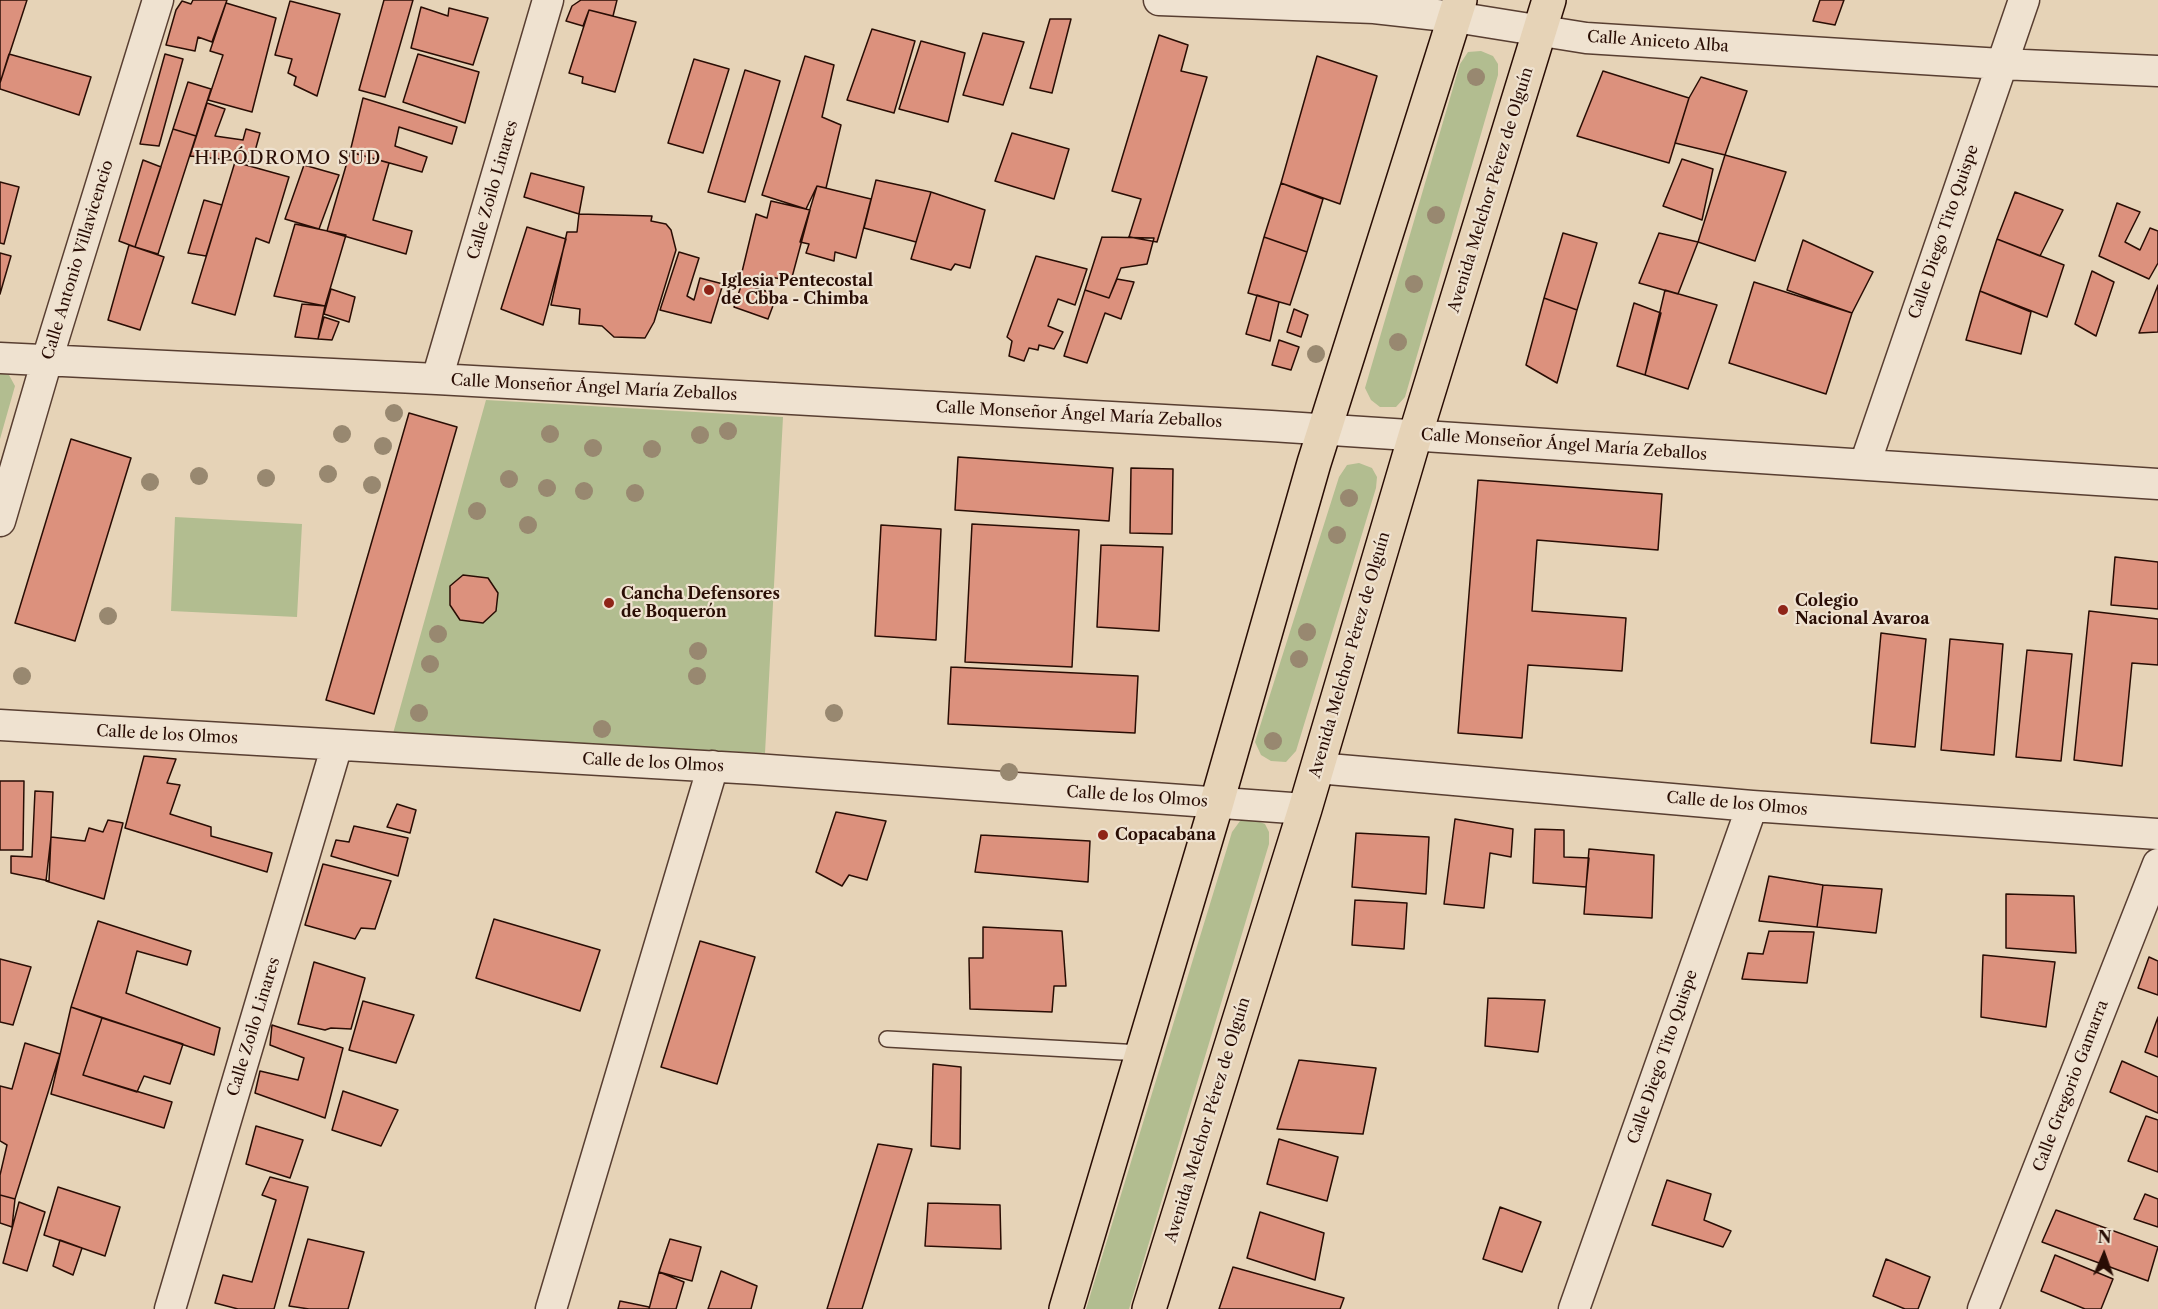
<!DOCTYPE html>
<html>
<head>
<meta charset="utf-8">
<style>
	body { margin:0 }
	#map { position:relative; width:2158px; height:1309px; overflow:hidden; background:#e6d3b7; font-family:"Libre Caslon Text",serif }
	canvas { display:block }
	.north { position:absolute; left:2074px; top:1225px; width:60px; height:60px; -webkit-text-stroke:4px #efe2d0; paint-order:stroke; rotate:2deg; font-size:16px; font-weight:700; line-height:24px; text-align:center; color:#290d04 }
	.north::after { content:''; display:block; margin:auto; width:21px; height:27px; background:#290d04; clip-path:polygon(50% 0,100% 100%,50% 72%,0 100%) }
</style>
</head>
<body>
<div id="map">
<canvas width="2158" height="1309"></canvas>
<div class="north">N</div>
</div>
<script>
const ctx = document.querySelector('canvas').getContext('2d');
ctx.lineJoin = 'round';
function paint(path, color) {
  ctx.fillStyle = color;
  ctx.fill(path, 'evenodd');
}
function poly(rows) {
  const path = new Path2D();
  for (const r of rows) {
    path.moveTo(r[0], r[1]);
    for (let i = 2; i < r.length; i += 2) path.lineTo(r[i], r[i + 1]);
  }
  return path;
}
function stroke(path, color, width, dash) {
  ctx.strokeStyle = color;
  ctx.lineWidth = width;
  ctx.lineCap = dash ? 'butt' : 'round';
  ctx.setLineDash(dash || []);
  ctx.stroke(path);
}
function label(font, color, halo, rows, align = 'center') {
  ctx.font = font + ' "Libre Caslon Text",serif';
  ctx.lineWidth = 4.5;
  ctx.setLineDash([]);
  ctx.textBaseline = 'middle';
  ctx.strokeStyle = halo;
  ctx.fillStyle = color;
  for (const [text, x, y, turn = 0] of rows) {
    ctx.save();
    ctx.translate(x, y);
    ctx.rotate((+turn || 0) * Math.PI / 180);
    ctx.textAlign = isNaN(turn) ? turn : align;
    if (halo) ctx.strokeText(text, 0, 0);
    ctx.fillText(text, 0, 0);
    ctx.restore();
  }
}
paint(poly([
	[1481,51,1493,56,1498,64,1498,75,1405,397,1396,407,1380,407,1371,400,1365,388,1460,64,1468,52],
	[0,373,9,375,15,386,0,439],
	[486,400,783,417,765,753,392,737],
	[1359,463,1372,468,1377,477,1376,488,1296,751,1286,762,1271,761,1261,755,1255,742,1339,477,1347,465],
	[175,517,302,524,297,617,171,611],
	[1252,819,1265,824,1269,832,1269,844,1129,1309,1086,1309,1232,832,1240,821]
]), '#b2bd90');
const building = poly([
	[0,0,27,0,0,83,0,0],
	[193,0,227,0,212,42,198,37,195,51,166,45,176,10,182,1,191,4,193,0],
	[384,0,413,0,385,97,359,90,384,0],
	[581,0,617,0,613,16,589,10,583,26,566,21,572,6,581,0],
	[1820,0,1844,0,1835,25,1813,21,1820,0],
	[290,1,340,14,317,96,294,85,296,77,288,73,292,59,275,55,290,1],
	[226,3,276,18,252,112,208,100,223,55,210,51,226,3],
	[421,7,448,16,449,8,488,18,473,65,411,48,421,7],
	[589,10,636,22,615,92,582,83,583,77,569,73,589,10],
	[1050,19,1071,19,1052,93,1030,88,1050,19],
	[872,29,915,41,894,113,847,100,872,29],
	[983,33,1024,42,1003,105,963,95,983,33],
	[1159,35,1188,45,1181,71,1207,77,1157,242,1129,237,1141,199,1112,191,1159,35],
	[921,41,965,53,948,122,899,109,921,41],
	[9,54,91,77,79,115,0,89,0,83,9,54],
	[165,54,183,59,159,146,140,144,165,54],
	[418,54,479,72,465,123,403,102,418,54],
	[805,56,834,65,822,117,841,125,826,188,817,186,806,209,762,195,805,56],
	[1317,56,1377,76,1340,204,1281,183,1317,56],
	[694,59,729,69,703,153,668,143,694,59],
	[745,70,780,81,745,202,708,192,745,70],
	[1603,71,1689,98,1669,163,1577,136,1603,71],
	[1701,77,1747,91,1725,155,1675,143,1689,98,1701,77],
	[188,82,211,89,196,136,173,129,188,82],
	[363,98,457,127,452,144,399,127,395,146,427,157,422,172,350,152,363,98],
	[207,103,225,109,215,136,243,140,246,129,260,133,252,162,190,156,207,103],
	[173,129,196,136,158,254,135,247,173,129],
	[1012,133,1069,149,1054,199,995,181,1012,133],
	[350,152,389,163,373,220,412,231,406,254,327,231,350,152],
	[1725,155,1786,172,1755,261,1698,242,1725,155],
	[1682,159,1713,169,1702,220,1663,206,1682,159],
	[143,160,161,167,135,247,119,241,143,160],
	[235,162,289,177,269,243,256,238,235,315,192,303,235,162],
	[304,165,339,175,319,229,285,219,304,165],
	[531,173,584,187,579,214,524,197,531,173],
	[876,180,931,192,916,242,864,228,876,180],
	[0,182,19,187,4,244,0,243,0,182],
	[1281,183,1323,199,1307,252,1264,237,1281,183],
	[817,186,871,199,856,258,835,252,834,261,806,253,809,244,800,242,817,186],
	[931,192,985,210,970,268,955,264,951,270,911,259,931,192],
	[2015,192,2063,210,2040,256,1997,239,2015,192],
	[204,200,222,205,206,256,188,253,204,200],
	[771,201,810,210,791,281,771,277,765,283,741,276,756,214,767,218,771,201],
	[2117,203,2140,212,2125,242,2140,250,2150,228,2158,231,2158,263,2149,279,2099,256,2117,203],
	[579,214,652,216,651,221,666,224,671,230,676,250,654,322,645,338,614,337,602,326,579,324,580,309,551,305,567,232,577,232,579,214],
	[295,224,346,235,325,306,274,296,295,224],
	[527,227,566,239,543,325,501,309,527,227],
	[1563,233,1597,243,1577,310,1544,298,1563,233],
	[1659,233,1698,242,1678,294,1639,283,1659,233],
	[1102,237,1154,238,1147,264,1121,268,1109,298,1085,290,1102,237],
	[1264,237,1307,252,1290,305,1248,293,1264,237],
	[1997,239,2064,265,2047,317,1980,291,1997,239],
	[1803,240,1873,272,1852,313,1787,290,1803,240],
	[129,245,164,257,140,330,108,320,129,245],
	[679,252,699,258,687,296,694,300,700,278,723,284,711,323,660,310,679,252],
	[0,253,11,256,0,294,0,253],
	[1036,256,1087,269,1075,305,1058,299,1048,326,1063,332,1054,349,1039,345,1038,350,1029,348,1024,361,1009,356,1012,341,1007,337,1036,256],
	[2092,271,2114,282,2096,336,2075,324,2092,271],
	[1117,279,1134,282,1121,319,1105,313,1087,363,1064,356,1085,290,1109,298,1117,279],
	[1754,282,1852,313,1826,394,1729,363,1754,282],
	[742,283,777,295,768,319,734,307,742,283],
	[2158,285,2158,332,2139,333,2158,285],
	[331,289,355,297,349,322,324,314,331,289],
	[1665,290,1717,305,1688,389,1645,375,1665,290],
	[1980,291,2031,312,2021,354,1966,340,1980,291],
	[1257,295,1279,302,1270,341,1246,334,1257,295],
	[1544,298,1577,310,1557,383,1526,365,1544,298],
	[1634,303,1661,313,1645,375,1617,366,1634,303],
	[302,304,325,306,318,339,295,337,302,304],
	[1294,309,1308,315,1301,337,1287,332,1294,309],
	[324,317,339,322,332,340,318,339,324,317],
	[1279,340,1299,347,1291,370,1272,365,1279,340],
	[409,413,457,427,374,714,326,700,409,413],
	[71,439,131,458,75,641,15,623,71,439],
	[958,457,1113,468,1109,521,955,510,958,457],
	[1131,468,1173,469,1172,534,1130,533,1131,468],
	[1478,480,1662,494,1658,550,1537,540,1532,611,1626,618,1622,671,1528,665,1522,738,1458,733,1478,480],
	[972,524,1079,530,1072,667,965,662,972,524],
	[881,525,941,529,936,640,875,636,881,525],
	[1101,545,1163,547,1159,631,1097,627,1101,545],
	[2115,557,2158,562,2158,609,2111,605,2115,557],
	[463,575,488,578,498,593,496,611,483,623,460,620,450,605,450,586,463,575],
	[2089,611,2158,619,2158,665,2132,663,2122,766,2074,760,2089,611],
	[1881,633,1926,639,1915,747,1871,743,1881,633],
	[1950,639,2003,644,1994,755,1941,750,1950,639],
	[2027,650,2072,654,2061,761,2016,757,2027,650],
	[951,667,1138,676,1135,733,948,724,951,667],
	[144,756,176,759,167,783,180,785,170,814,211,827,211,836,272,853,267,872,125,828,144,756],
	[0,781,24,781,23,850,0,850,0,781],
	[35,791,53,792,49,881,11,873,11,856,32,857,35,791],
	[397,804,416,810,410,833,387,827,397,804],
	[836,812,886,821,867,880,849,875,842,886,816,872,836,812],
	[1455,819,1513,829,1511,857,1490,853,1484,908,1444,904,1455,819],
	[108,820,123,823,104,899,46,881,51,837,85,841,89,828,103,832,108,820],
	[354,826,408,838,398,876,331,856,336,840,349,842,354,826],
	[1535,829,1564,830,1564,857,1589,858,1586,887,1533,883,1535,829],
	[1356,833,1429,837,1426,894,1352,887,1356,833],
	[981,835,1090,841,1088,882,975,872,981,835],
	[1589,849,1654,855,1652,918,1584,914,1589,849],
	[323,864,391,881,375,929,361,928,355,939,305,925,323,864],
	[1769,876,1823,885,1817,927,1759,921,1769,876],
	[1823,885,1882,889,1876,933,1817,927,1823,885],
	[2006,894,2074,896,2076,953,2006,948,2006,894],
	[1355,900,1407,903,1404,949,1352,945,1355,900],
	[494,919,600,950,580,1011,476,978,494,919],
	[98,921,191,951,187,965,137,951,126,993,220,1028,214,1055,71,1007,98,921],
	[983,927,1062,931,1066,986,1054,986,1052,1012,970,1009,969,958,983,958,983,927],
	[1769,931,1814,932,1807,983,1742,979,1748,953,1763,954,1769,931],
	[700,941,755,957,717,1084,661,1067,700,941],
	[1983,955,2055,962,2046,1027,1981,1017,1983,955],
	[2149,957,2158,961,2158,995,2138,988,2149,957],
	[0,959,31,967,13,1025,0,1022,0,959],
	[314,962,365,978,351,1029,331,1028,325,1030,298,1024,314,962],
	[1488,998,1545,1000,1538,1052,1485,1046,1488,998],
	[363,1001,414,1015,396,1063,349,1050,363,1001],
	[71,1007,102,1018,83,1075,172,1102,164,1128,51,1094,71,1007],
	[2158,1017,2158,1057,2145,1052,2158,1017],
	[102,1018,183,1044,170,1084,144,1076,137,1092,83,1075,102,1018],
	[272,1025,343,1048,325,1118,255,1093,260,1071,298,1080,304,1058,270,1045,272,1025],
	[25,1043,60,1054,15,1199,0,1195,0,1175,7,1145,0,1141,0,1086,12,1089,25,1043],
	[1299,1060,1376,1068,1363,1134,1277,1129,1299,1060],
	[2122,1061,2158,1077,2158,1113,2110,1092,2122,1061],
	[933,1064,961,1067,960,1149,931,1146,933,1064],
	[343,1091,398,1110,381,1146,332,1130,343,1091],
	[2146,1116,2158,1120,2158,1172,2128,1161,2146,1116],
	[256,1126,303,1140,290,1178,246,1164,256,1126],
	[1279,1139,1338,1157,1327,1201,1267,1184,1279,1139],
	[878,1144,912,1149,862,1309,827,1309,878,1144],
	[270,1177,308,1187,274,1309,238,1309,215,1303,223,1275,252,1282,276,1200,262,1195,270,1177],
	[1667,1180,1711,1194,1704,1220,1731,1231,1723,1247,1652,1225,1667,1180],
	[58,1187,120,1207,105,1256,44,1235,58,1187],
	[2145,1194,2158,1199,2158,1227,2134,1219,2145,1194],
	[0,1195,15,1199,12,1227,0,1223,0,1195],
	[19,1202,45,1212,27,1271,3,1263,19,1202],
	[928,1203,1000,1205,1001,1249,925,1246,928,1203],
	[1500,1207,1541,1222,1522,1272,1483,1259,1500,1207],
	[2056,1210,2158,1247,2148,1281,2042,1242,2056,1210],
	[1260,1212,1324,1233,1315,1280,1247,1258,1260,1212],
	[308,1239,364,1252,348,1309,309,1309,289,1306,308,1239],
	[670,1239,701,1247,692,1281,659,1272,670,1239],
	[60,1240,82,1248,73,1275,53,1266,60,1240],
	[2055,1255,2113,1279,2101,1309,2085,1309,2041,1291,2055,1255],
	[1886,1259,1930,1277,1918,1309,1905,1309,1873,1296,1886,1259],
	[1233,1267,1344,1298,1340,1309,1219,1309,1233,1267],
	[721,1271,757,1286,751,1309,708,1309,721,1271],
	[659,1272,684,1282,676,1309,649,1309,659,1272],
	[620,1301,649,1307,649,1309,618,1309,620,1301]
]);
paint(building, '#dc917d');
stroke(building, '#290d04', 1.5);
const service = poly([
	[887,1039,1141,1053]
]);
const minor = poly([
	[1159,0,1374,8,1455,17,1586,38,2001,64,2158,71],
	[0,358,437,379,1271,426,2158,484],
	[437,379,548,0],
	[1865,464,2024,0],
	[0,521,47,360,158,0],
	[0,725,755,769,1305,809],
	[1317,768,1752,806,2158,834],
	[170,1309,337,745],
	[551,1309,713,766],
	[1574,1309,1752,806],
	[1983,1309,2158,864]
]);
const trunk = poly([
	[1066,1309,1217,802,1314,463,1460,0],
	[1149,1309,1305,809,1415,436,1549,0]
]);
stroke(service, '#583e31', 18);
stroke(minor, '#583e31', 33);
stroke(trunk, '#290d04', 36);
stroke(service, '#efe2d0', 15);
stroke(minor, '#efe2d0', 30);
stroke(trunk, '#e6d3b7', 33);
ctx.fillStyle = '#988870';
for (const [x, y] of [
	[1476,77],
	[1436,215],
	[1414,284],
	[1398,342],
	[1316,354],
	[394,413],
	[728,431],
	[342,434],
	[550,434],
	[700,435],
	[383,446],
	[593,448],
	[652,449],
	[328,474],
	[199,476],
	[266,478],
	[509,479],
	[150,482],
	[372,485],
	[547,488],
	[584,491],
	[635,493],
	[1349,498],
	[477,511],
	[528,525],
	[1337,535],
	[108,616],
	[1307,632],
	[438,634],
	[698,651],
	[1299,659],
	[430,664],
	[22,676],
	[697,676],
	[419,713],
	[834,713],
	[602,729],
	[1273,741],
	[1009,772]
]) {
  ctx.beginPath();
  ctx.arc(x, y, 9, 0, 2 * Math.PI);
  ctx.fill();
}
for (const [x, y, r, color] of [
	[709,290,6,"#8f2418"],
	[609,603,6,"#8f2418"],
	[1783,610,6,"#8f2418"],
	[1103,835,6,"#8f2418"]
]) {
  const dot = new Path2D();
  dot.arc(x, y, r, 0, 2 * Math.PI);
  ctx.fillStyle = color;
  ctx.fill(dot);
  stroke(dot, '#efe2d0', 2);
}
label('16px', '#290d04', '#efe2d0', [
	["Calle Aniceto Alba",1658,42,4],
	["Calle Zoilo Linares",493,190,-74],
	["Avenida Melchor Pérez de Olguín",1491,190,-73],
	["Calle Diego Tito Quispe",1944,232,-71],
	["Calle Antonio Villavicencio",78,260,-73],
	["Calle Monseñor Ángel María Zeballos",594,388,3],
	["Calle Monseñor Ángel María Zeballos",1079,415,3],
	["Calle Monseñor Ángel María Zeballos",1564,445,4],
	["Avenida Melchor Pérez de Olguín",1350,655,-74],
	["Calle de los Olmos",167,735,3],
	["Calle de los Olmos",653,763,3],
	["Calle de los Olmos",1137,797,4],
	["Calle de los Olmos",1737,804,5],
	["Calle Zoilo Linares",254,1027,-73],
	["Calle Diego Tito Quispe",1663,1057,-71],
	["Calle Gregorio Gamarra",2071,1086,-69],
	["Avenida Melchor Pérez de Olguín",1208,1120,-73]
]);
label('bold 16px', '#290d04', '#efe2d0', [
	["Iglesia Pentecostal",721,281],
	["de Cbba - Chimba",721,299],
	["Cancha Defensores",621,594],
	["de Boquerón",621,612],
	["Colegio",1795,601],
	["Nacional Avaroa",1795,619],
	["Copacabana",1115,835]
], 'left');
ctx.letterSpacing = '1.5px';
label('18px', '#290d04', '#efe2d0', [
	["HIPÓDROMO SUD",288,159]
]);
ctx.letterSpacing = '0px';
</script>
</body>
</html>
